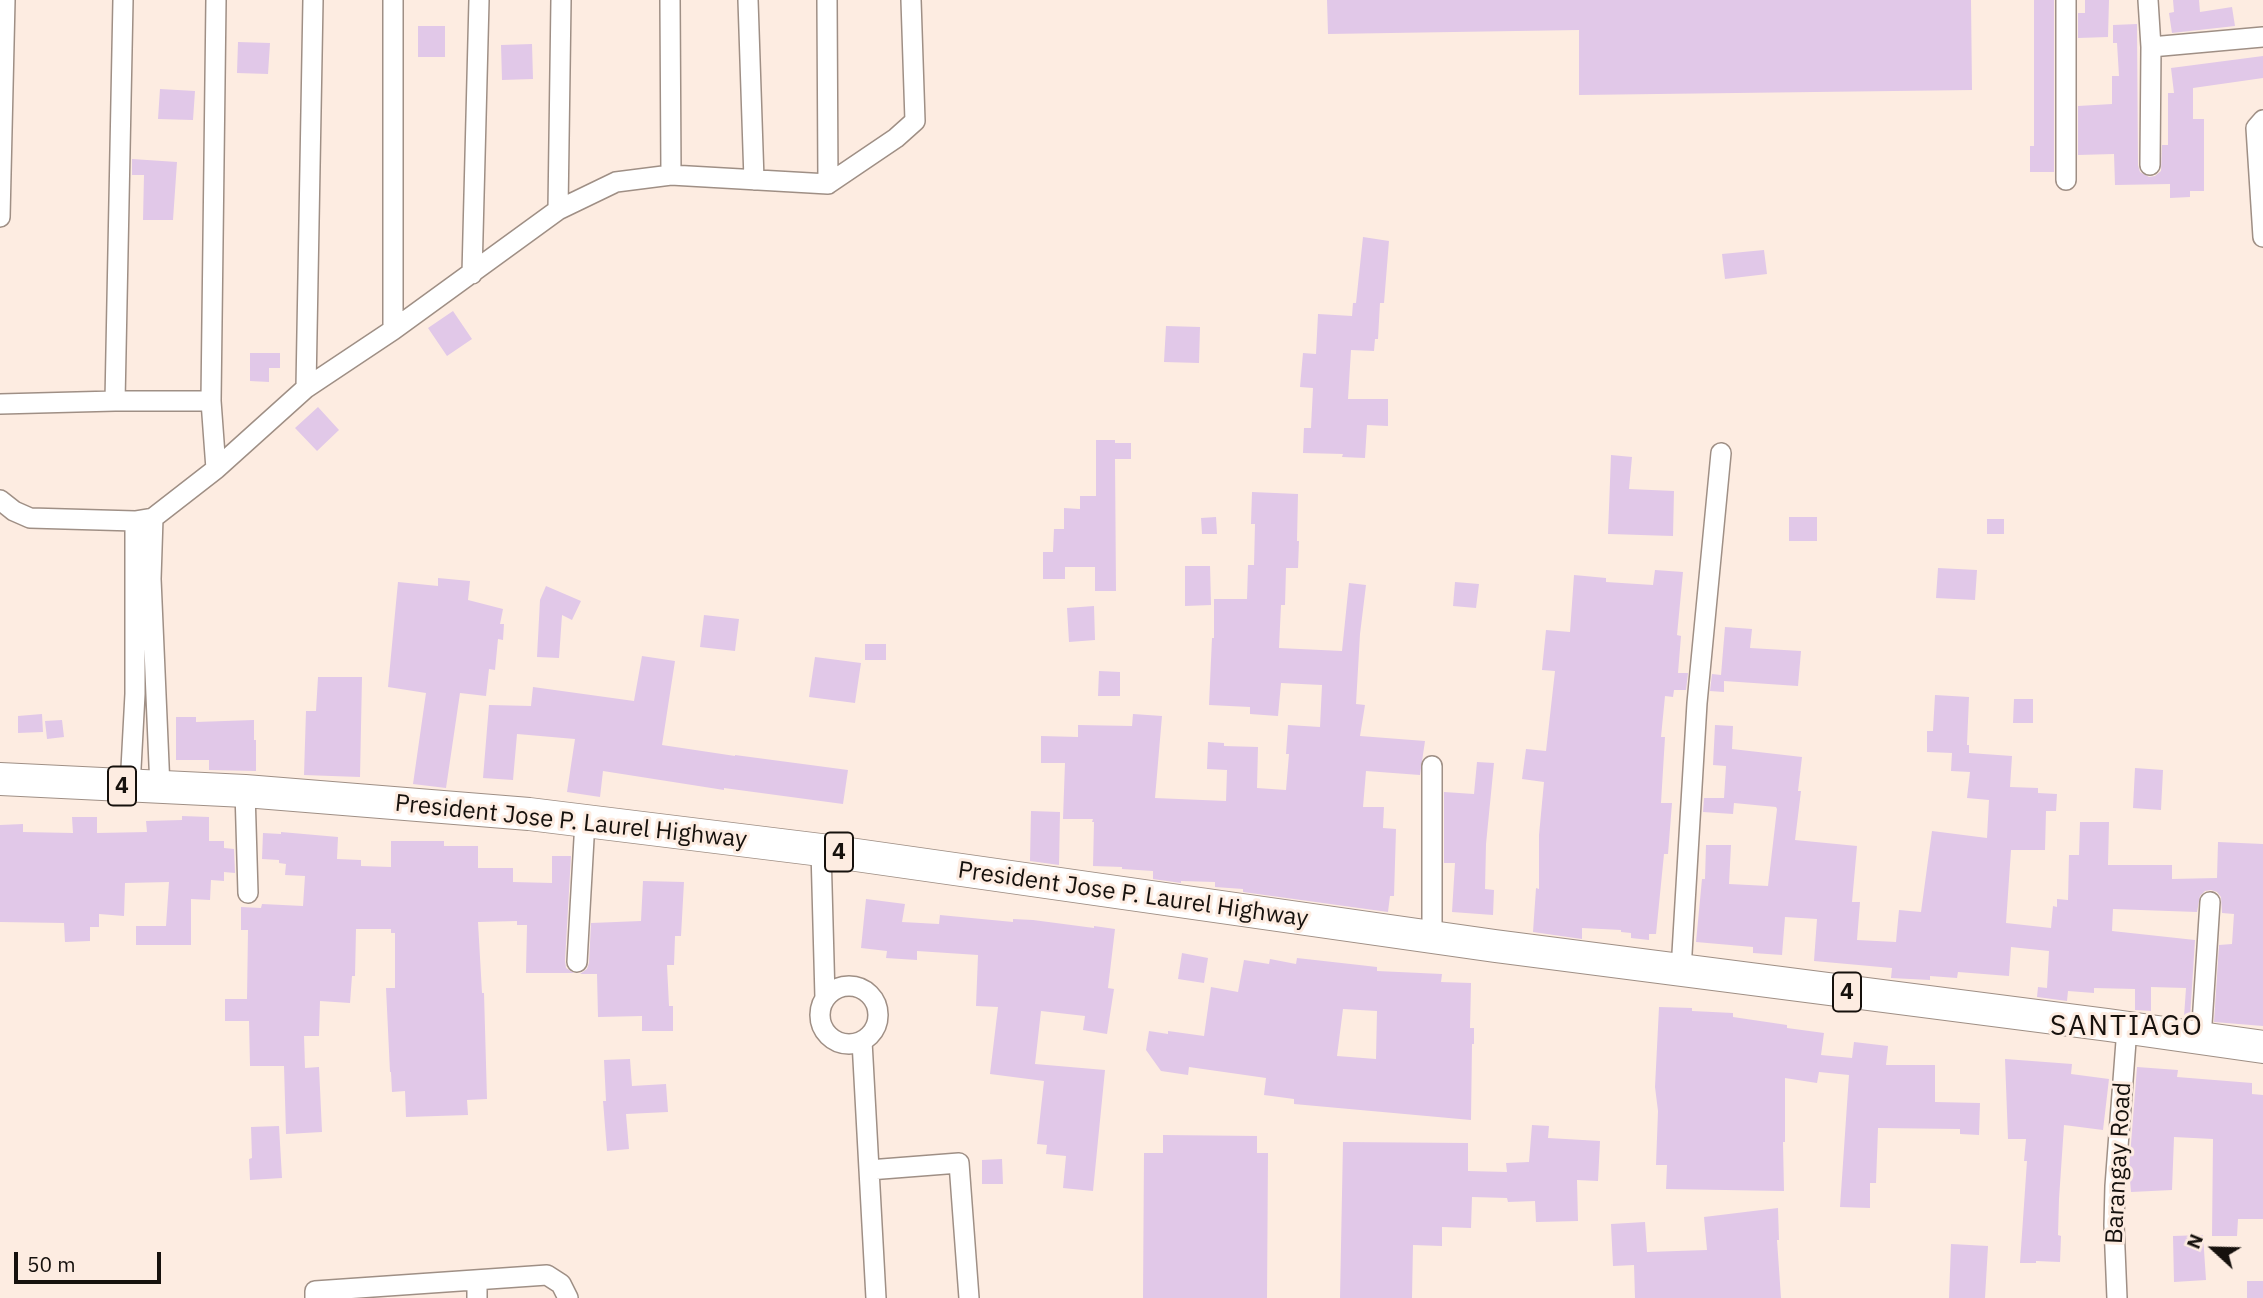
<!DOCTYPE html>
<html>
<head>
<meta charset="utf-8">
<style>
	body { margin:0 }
	#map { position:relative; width:2263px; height:1298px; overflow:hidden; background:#fdece1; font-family:"IBM Plex Sans",sans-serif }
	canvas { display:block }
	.north { position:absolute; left:2179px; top:1214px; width:70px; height:70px; -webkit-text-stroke:5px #fdece1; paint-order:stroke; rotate:292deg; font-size:19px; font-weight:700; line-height:28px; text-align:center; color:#16110d }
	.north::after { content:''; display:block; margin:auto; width:24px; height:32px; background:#16110d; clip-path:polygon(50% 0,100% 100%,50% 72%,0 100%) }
	.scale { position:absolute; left:14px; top:1252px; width:147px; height:32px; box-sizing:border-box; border:4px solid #16110d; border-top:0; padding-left:9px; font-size:21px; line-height:24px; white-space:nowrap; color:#16110d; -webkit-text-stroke:5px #fdece1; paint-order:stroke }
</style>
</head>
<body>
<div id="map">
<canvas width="2263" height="1298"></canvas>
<div class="north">N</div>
<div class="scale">50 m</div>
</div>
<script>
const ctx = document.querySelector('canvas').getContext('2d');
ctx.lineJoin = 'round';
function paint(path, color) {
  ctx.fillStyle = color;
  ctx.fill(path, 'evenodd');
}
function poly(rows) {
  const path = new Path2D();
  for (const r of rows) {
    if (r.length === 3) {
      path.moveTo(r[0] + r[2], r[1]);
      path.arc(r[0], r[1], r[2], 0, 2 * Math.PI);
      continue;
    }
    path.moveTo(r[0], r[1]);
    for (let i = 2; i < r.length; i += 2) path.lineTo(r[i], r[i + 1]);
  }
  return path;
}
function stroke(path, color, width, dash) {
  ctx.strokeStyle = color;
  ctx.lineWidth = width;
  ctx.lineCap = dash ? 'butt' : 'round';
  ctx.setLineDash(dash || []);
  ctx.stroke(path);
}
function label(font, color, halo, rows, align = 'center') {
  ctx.font = font + ' "IBM Plex Sans",sans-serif';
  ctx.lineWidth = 6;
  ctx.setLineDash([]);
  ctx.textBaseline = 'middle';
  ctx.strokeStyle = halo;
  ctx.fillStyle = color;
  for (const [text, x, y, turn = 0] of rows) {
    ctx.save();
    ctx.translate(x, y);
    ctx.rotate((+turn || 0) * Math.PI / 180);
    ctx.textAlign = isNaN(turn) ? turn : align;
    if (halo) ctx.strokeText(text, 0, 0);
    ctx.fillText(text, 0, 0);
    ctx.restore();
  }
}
paint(poly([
	[1327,0,1971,0,1972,90,1579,95,1579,30,1328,34],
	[2034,0,2054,0,2054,172,2030,172,2030,146,2034,146],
	[2085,0,2109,0,2108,37,2078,38,2078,13,2085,13],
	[2173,0,2199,0,2200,12,2232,7,2235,26,2172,33,2169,13,2174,12],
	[2137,24,2138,165,2140,172,2149,177,2155,176,2161,171,2162,145,2168,145,2168,93,2174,93,2171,68,2263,56,2263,78,2193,88,2193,119,2204,119,2204,191,2190,191,2190,197,2170,198,2170,184,2115,185,2114,154,2078,155,2078,106,2112,104,2112,76,2119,76,2117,43,2113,43,2113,25],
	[418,26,445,26,445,57,418,57],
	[238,42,270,43,268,74,237,73],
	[532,44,533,79,502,80,501,45],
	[160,89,195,91,193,120,158,119],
	[132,159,177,162,173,220,143,220,144,175,132,175],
	[1363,237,1389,241,1384,303,1380,303,1378,339,1375,339,1374,351,1351,350,1348,399,1388,399,1388,426,1367,425,1365,458,1342,457,1343,454,1303,453,1304,428,1311,428,1313,388,1300,387,1303,353,1316,354,1318,314,1352,316,1353,303,1356,303],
	[1764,250,1767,274,1725,279,1722,254],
	[453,311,472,339,447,356,428,328],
	[1166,326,1200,327,1199,363,1164,362],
	[250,353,280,353,280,368,269,368,269,382,250,381],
	[318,407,339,430,317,451,295,428],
	[1096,440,1115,440,1115,443,1131,443,1131,459,1115,459,1116,591,1095,591,1095,567,1065,567,1065,579,1043,579,1043,552,1053,552,1054,529,1064,529,1064,508,1080,509,1080,496,1096,496],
	[1611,455,1632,457,1629,489,1674,491,1673,536,1608,534],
	[1252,492,1298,494,1297,541,1299,541,1298,568,1286,568,1285,605,1281,605,1279,648,1342,651,1349,583,1366,585,1360,634,1356,704,1365,705,1360,736,1425,741,1420,775,1366,771,1363,807,1384,807,1383,828,1396,829,1394,896,1390,896,1388,912,1243,892,1243,889,1215,887,1215,882,1181,881,1181,883,1153,879,1153,871,1122,869,1122,867,1093,866,1094,822,1092,822,1093,819,1063,819,1065,763,1041,763,1041,736,1078,737,1078,725,1132,726,1133,714,1162,716,1155,798,1226,801,1227,770,1207,769,1208,742,1224,743,1224,746,1258,747,1257,788,1286,790,1289,754,1286,754,1288,725,1320,727,1322,685,1281,683,1278,716,1250,714,1250,707,1209,705,1212,638,1214,638,1214,599,1247,599,1248,565,1254,565,1255,524,1251,524],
	[1216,517,1217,534,1202,534,1201,518],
	[1789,517,1817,517,1817,541,1789,541],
	[1987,519,2004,519,2004,534,1987,534],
	[1185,566,1210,566,1211,605,1185,606],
	[1938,568,1977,570,1975,600,1936,598],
	[1655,570,1683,572,1677,635,1681,636,1678,673,1688,673,1686,690,1674,690,1673,697,1665,696,1661,737,1665,737,1661,803,1672,803,1668,854,1664,854,1656,934,1649,934,1649,940,1631,938,1631,933,1621,932,1621,930,1582,928,1582,939,1533,932,1536,888,1539,889,1539,835,1544,782,1522,779,1526,749,1546,751,1555,671,1542,670,1546,630,1570,632,1574,575,1606,578,1606,582,1653,585],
	[438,578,470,581,468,600,503,609,500,624,504,624,503,640,498,639,495,670,489,669,486,696,460,693,446,788,413,784,426,693,388,687,398,582,438,586],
	[1455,582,1479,584,1476,608,1453,606],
	[546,586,581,601,572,620,562,615,559,658,537,657,540,600],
	[1094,606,1095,640,1069,642,1067,608],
	[704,615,739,619,735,651,700,647],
	[1725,627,1752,629,1750,648,1801,651,1798,686,1724,681,1724,692,1710,691,1712,674,1721,675],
	[865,644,886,644,886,660,865,660],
	[642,656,675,661,662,745,735,756,735,755,848,770,843,804,724,788,724,790,603,771,600,797,567,792,575,739,517,734,513,780,483,778,489,705,531,706,533,687,634,701],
	[815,657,861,663,855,703,809,697],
	[1099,671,1120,672,1120,696,1098,696],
	[318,677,362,677,360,777,304,775,306,711,316,711],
	[1935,695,1969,697,1967,745,1969,745,1969,753,2012,756,2010,787,2038,788,2038,793,2057,794,2056,811,2046,811,2045,850,2011,850,2006,923,2051,928,2053,906,2057,907,2057,899,2068,900,2069,855,2079,855,2080,822,2109,822,2108,865,2172,865,2172,879,2217,878,2218,842,2263,844,2263,1026,2214,1022,2219,945,2232,944,2234,914,2222,913,2221,897,2217,892,2211,890,2205,891,2200,896,2197,912,2113,909,2112,931,2195,940,2190,1018,2184,1017,2186,988,2151,987,2151,1011,2135,1010,2135,989,2094,988,2094,993,2068,991,2067,1001,2037,997,2038,987,2047,988,2049,951,2011,947,2009,976,1958,972,1957,978,1930,976,1930,980,1891,978,1892,968,1814,961,1817,919,1785,917,1782,955,1753,953,1753,947,1696,942,1702,879,1705,879,1706,845,1731,845,1729,884,1768,886,1777,809,1776,807,1734,803,1733,814,1703,812,1704,798,1724,798,1726,766,1713,765,1715,725,1733,726,1732,749,1802,757,1798,791,1801,791,1795,840,1857,846,1852,902,1860,902,1857,940,1896,942,1899,910,1921,912,1932,831,1987,838,1989,800,1967,798,1970,772,1951,771,1952,753,1927,752,1927,731,1933,731],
	[2014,699,2033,699,2033,723,2013,723],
	[42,714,43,732,18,733,18,716],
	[176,717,196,717,196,722,254,720,254,740,256,740,256,771,209,770,209,760,176,760],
	[62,720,64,737,47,739,45,721],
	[1477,762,1494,763,1486,844,1485,889,1494,890,1493,915,1452,912,1455,863,1444,863,1444,792,1474,794],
	[2135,768,2163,770,2161,810,2133,808],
	[1031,811,1060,812,1059,865,1030,861],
	[182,816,209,817,209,841,224,841,224,848,234,849,235,873,224,872,224,881,211,880,210,900,191,899,191,945,136,945,136,926,166,926,169,882,125,883,124,916,99,914,99,927,90,927,90,941,65,942,64,923,0,922,0,825,23,824,23,832,73,833,72,817,97,817,97,833,147,832,146,821,182,820],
	[281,832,338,837,337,859,361,860,361,866,391,867,391,841,444,841,444,846,478,846,478,868,513,868,513,882,552,883,552,856,571,856,565,961,566,968,574,973,526,973,527,925,517,925,517,921,478,922,482,993,484,993,487,1099,467,1100,468,1115,406,1117,405,1091,392,1092,391,1072,390,1072,386,988,395,988,395,933,391,933,391,929,356,929,355,976,352,976,350,1003,320,1001,319,1036,304,1036,305,1068,319,1067,322,1132,286,1134,284,1066,250,1066,249,1021,225,1021,225,999,247,999,248,930,241,930,241,907,261,908,262,904,303,906,305,876,285,875,286,864,279,863,279,860,262,859,263,833,281,834],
	[643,881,684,882,681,936,675,936,674,965,667,965,669,1006,673,1006,673,1031,642,1031,642,1016,598,1017,597,974,580,974,587,969,589,963,591,923,641,921],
	[866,899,905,904,902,922,939,924,940,915,1013,922,1013,919,1033,920,1094,928,1094,926,1115,929,1108,988,1114,989,1107,1034,1083,1030,1085,1016,1041,1011,1035,1064,1105,1070,1093,1191,1063,1188,1066,1156,1046,1154,1047,1145,1037,1144,1044,1081,990,1074,998,1007,976,1006,978,955,917,951,917,960,886,958,887,951,861,948],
	[1182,953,1208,958,1204,983,1178,979],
	[1297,958,1377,967,1377,971,1442,974,1441,982,1471,983,1470,1028,1474,1028,1474,1044,1472,1044,1471,1120,1294,1104,1294,1099,1264,1095,1266,1078,1189,1067,1188,1075,1161,1071,1146,1050,1149,1031,1168,1034,1168,1031,1204,1036,1211,987,1238,992,1244,960,1269,964,1270,959,1296,964],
	[1343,1009,1377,1011,1376,1059,1337,1056],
	[1659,1007,1692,1008,1692,1011,1733,1013,1733,1017,1787,1025,1787,1028,1824,1033,1821,1055,1852,1058,1854,1042,1888,1046,1886,1065,1935,1065,1935,1102,1980,1103,1979,1135,1960,1134,1960,1129,1878,1128,1876,1183,1870,1183,1870,1208,1840,1207,1849,1075,1819,1072,1817,1083,1785,1078,1785,1142,1783,1142,1784,1191,1666,1189,1667,1165,1656,1165,1658,1111,1655,1087],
	[630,1059,632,1086,666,1084,668,1112,626,1114,629,1149,607,1151,603,1101,606,1101,604,1060],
	[2005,1059,2072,1064,2071,1074,2109,1079,2103,1130,2064,1125,2059,1199,2058,1235,2061,1236,2060,1262,2036,1261,2036,1263,2020,1263,2027,1161,2024,1161,2026,1139,2008,1139],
	[2137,1067,2178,1070,2177,1077,2252,1083,2252,1094,2263,1095,2263,1219,2238,1219,2237,1236,2212,1236,2213,1139,2174,1137,2172,1190,2131,1192,2129,1169],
	[1532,1125,1549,1126,1548,1138,1600,1141,1598,1181,1577,1180,1578,1221,1536,1222,1535,1201,1508,1202,1507,1198,1472,1197,1471,1228,1442,1227,1442,1246,1413,1245,1412,1298,1340,1298,1343,1142,1468,1143,1468,1171,1507,1172,1506,1163,1529,1162],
	[279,1126,282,1178,250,1180,249,1159,252,1158,251,1127],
	[1163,1135,1257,1136,1257,1153,1268,1153,1267,1298,1143,1298,1144,1153,1163,1153],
	[1002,1159,1003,1184,982,1184,982,1160],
	[1778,1208,1779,1240,1777,1240,1781,1298,1635,1298,1634,1265,1613,1266,1611,1224,1645,1222,1647,1252,1707,1250,1704,1217],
	[2203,1235,2206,1280,2174,1282,2173,1236],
	[1951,1244,1988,1246,1985,1298,1949,1298],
	[2247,1281,2263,1281,2263,1298,2247,1298]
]), '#e1c8e8');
const minor = poly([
	[123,0,115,401,211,401],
	[216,0,211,401,216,469],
	[393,0,393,330],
	[670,0,671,175],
	[748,0,754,180],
	[827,0,828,184],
	[2148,0,2151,47,2150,165],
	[2151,47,2263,37],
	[2263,120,2256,128,2263,237],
	[2066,180,2066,0],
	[558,210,561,0],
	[0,217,5,0],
	[472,274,479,0],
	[306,388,313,0],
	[0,404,115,401],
	[0,500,14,511,30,518,135,521,153,518,216,469,306,388,393,330,558,210,616,182,671,175,828,184,896,138,915,121,911,0],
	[153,518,151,579,160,788],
	[130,787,135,694,135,521],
	[245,791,248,893],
	[821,850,825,998],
	[1432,937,1432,766],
	[577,962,585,821],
	[1681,970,1697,703,1721,453],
	[849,1015,29],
	[2201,1039,2210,902],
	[862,1041,876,1298],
	[869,1170,959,1163,969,1298],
	[477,1280,477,1298],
	[315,1298,315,1291,547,1275,561,1284,568,1298],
	[2117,1298,2114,1225,2115,1186,2127,1028]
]);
const trunk = poly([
	[0,779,245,791,529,814,821,850,1495,946,2108,1025,2263,1047]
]);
stroke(minor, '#9f8f85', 22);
stroke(trunk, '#9f8f85', 34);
stroke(minor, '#fff', 19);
stroke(trunk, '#fff', 32);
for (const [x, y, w] of [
	[122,786,28],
	[839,852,28],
	[1847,992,28]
]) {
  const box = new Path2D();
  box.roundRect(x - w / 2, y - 19.5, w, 39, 5);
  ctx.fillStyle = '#fdece1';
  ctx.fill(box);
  stroke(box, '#16110d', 2);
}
label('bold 23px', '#16110d', null, [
	["4",122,786],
	["4",839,852],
	["4",1847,992]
]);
label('24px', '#16110d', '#fdece1', [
	["President Jose P. Laurel Highway",571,822,6],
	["President Jose P. Laurel Highway",1133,895,8],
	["Barangay Road",2119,1163,-87]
]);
ctx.letterSpacing = '2px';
label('28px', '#16110d', '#fdece1', [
	["SANTIAGO",2127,1027]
]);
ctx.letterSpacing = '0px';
</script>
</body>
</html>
